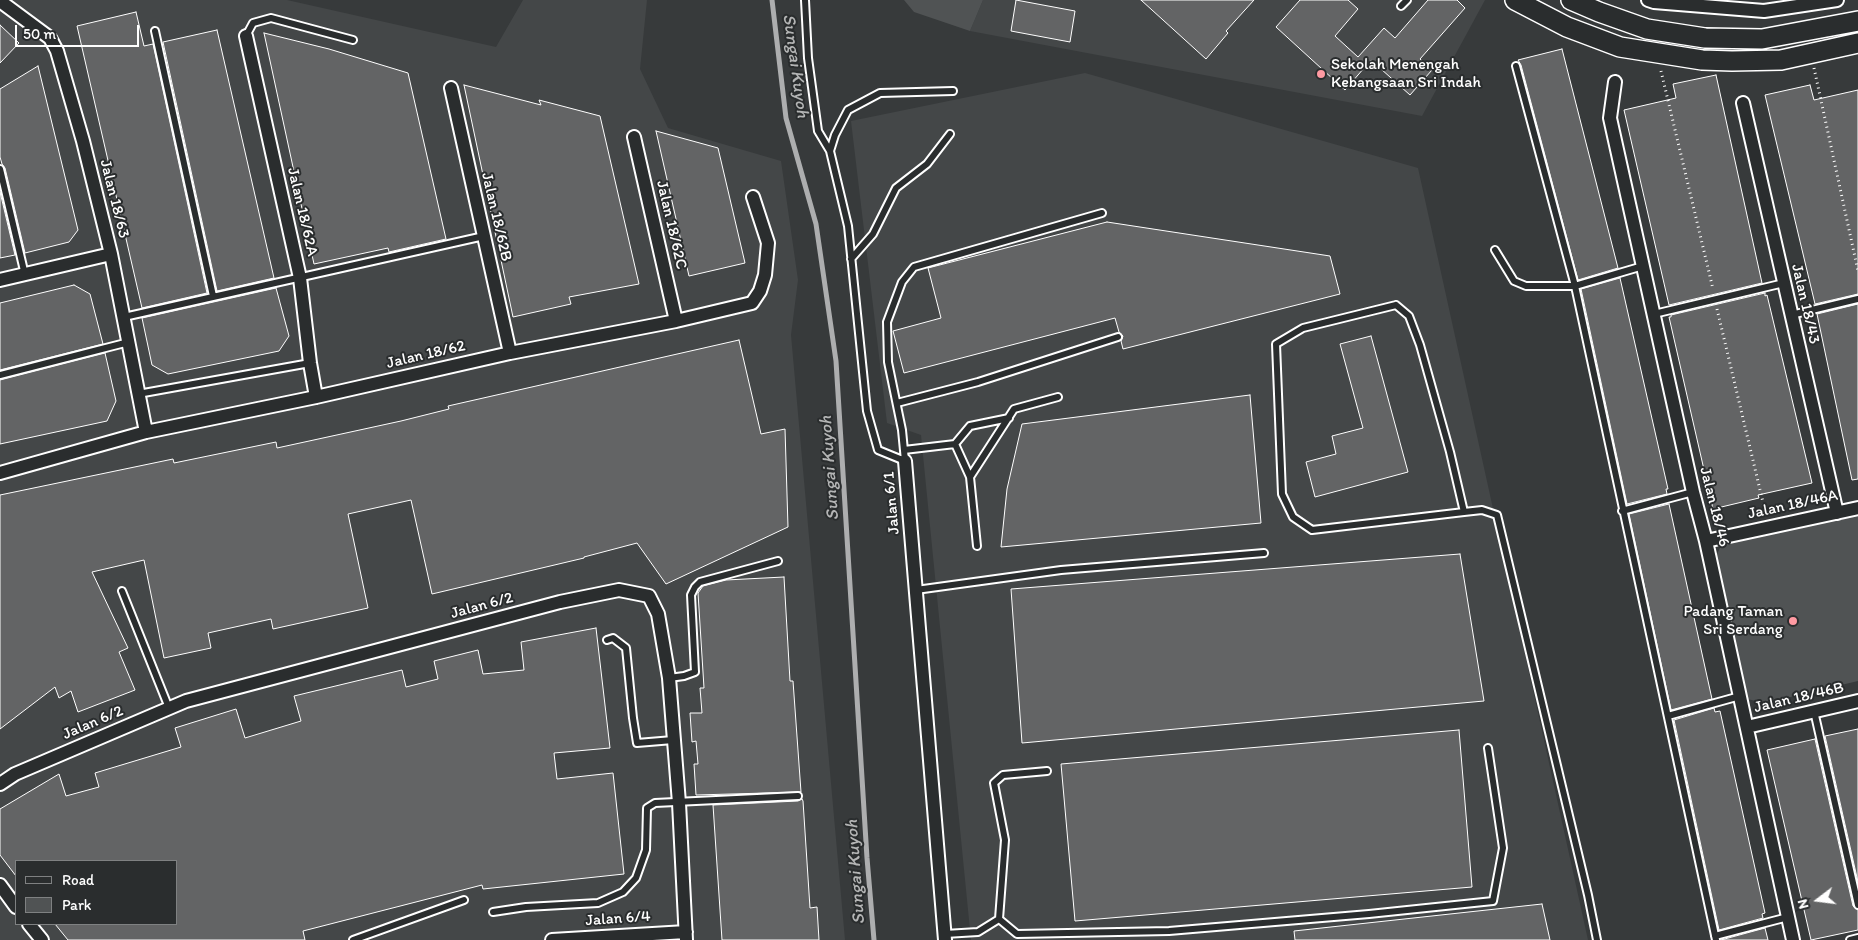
<!DOCTYPE html>
<html>
<head>
<meta charset="utf-8">
<style>
	body { margin:0 }
	#map { position:relative; width:1858px; height:940px; overflow:hidden; background:#373a3b; font-family:Itim,sans-serif }
	canvas { display:block }
	.legend { position:absolute; left:15px; top:860px; width:162px; height:65px; box-sizing:border-box; background:#2a2d2e; border:1px solid #7f8182; margin:0; padding:6px 9px; list-style:none; font-size:15px; color:#fff }
	.legend li { display:flex; align-items:center; gap:10px; height:25px }
	.legend b { width:25px; border:1px solid #7f8182 }
	.north { position:absolute; left:1793px; top:875px; width:50px; height:50px; -webkit-text-stroke:4px #2a2d2e; paint-order:stroke; rotate:255deg; font-size:14px; font-weight:700; line-height:20px; text-align:center; color:#fff }
	.north::after { content:''; display:block; margin:auto; width:18px; height:22px; background:#fff; clip-path:polygon(50% 0,100% 100%,50% 72%,0 100%) }
	.scale { position:absolute; left:15px; top:25px; width:124px; height:22px; box-sizing:border-box; border:2px solid #fff; border-top:0; padding-left:6px; font-size:15px; line-height:18px; white-space:nowrap; color:#fff; -webkit-text-stroke:4px #2a2d2e; paint-order:stroke }
</style>
</head>
<body>
<div id="map">
<canvas width="1858" height="940"></canvas>
<ul class="legend">
<li><b style="height:6px;background:#2a2d2e"></b>Road</li>
<li><b style="height:14px;background:#505354"></b>Park</li>
</ul>
<div class="north">N</div>
<div class="scale">50 m</div>
</div>
<script>
const ctx = document.querySelector('canvas').getContext('2d');
ctx.lineJoin = 'round';
function paint(path, color) {
  ctx.fillStyle = color;
  ctx.fill(path, 'evenodd');
}
function poly(rows) {
  const path = new Path2D();
  for (const r of rows) {
    path.moveTo(r[0], r[1]);
    for (let i = 2; i < r.length; i += 2) path.lineTo(r[i], r[i + 1]);
  }
  return path;
}
function stroke(path, color, width, dash) {
  ctx.strokeStyle = color;
  ctx.lineWidth = width;
  ctx.lineCap = dash ? 'butt' : 'round';
  ctx.setLineDash(dash || []);
  ctx.stroke(path);
}
function label(font, color, halo, rows, align = 'center') {
  ctx.font = font + ' Itim,sans-serif';
  ctx.lineWidth = 4;
  ctx.setLineDash([]);
  ctx.textBaseline = 'middle';
  ctx.strokeStyle = halo;
  ctx.fillStyle = color;
  for (const [text, x, y, turn = 0] of rows) {
    ctx.save();
    ctx.translate(x, y);
    ctx.rotate((+turn || 0) * Math.PI / 180);
    ctx.textAlign = isNaN(turn) ? turn : align;
    if (halo) ctx.strokeText(text, 0, 0);
    ctx.fillText(text, 0, 0);
    ctx.restore();
  }
}
paint(poly([
	[0,0,287,0,496,47,523,0,647,0,640,69,668,128,781,161,798,280,791,335,845,940,0,940],
	[16,861,176,861,176,924,16,924],
	[983,0,1485,0,1422,116,970,31],
	[1085,73,1418,168,1588,940,971,940,921,435,887,423,851,121]
]), '#444748');
paint(poly([
	[904,0,983,0,970,31,914,12],
	[1858,514,1858,681,1765,703,1747,699,1714,560,1722,544]
]), '#505354');
stroke(poly([
	[772,0,786,118,816,224,836,361,867,858,874,940]
]), '#adaeaf', 5);
const building = poly([
	[1016,0,1075,11,1070,42,1011,31,1016,0],
	[1141,0,1254,0,1226,31,1228,33,1206,59,1141,0],
	[1300,0,1348,0,1358,9,1335,36,1358,57,1384,28,1395,38,1428,0,1457,0,1465,8,1420,59,1432,70,1410,95,1371,60,1345,90,1276,27,1300,0],
	[136,12,144,46,153,44,207,293,142,308,77,26,136,12],
	[0,25,19,43,0,63,0,25],
	[217,30,274,278,217,291,163,42,217,30],
	[264,33,329,49,408,73,446,239,389,252,388,248,314,264,264,33],
	[1562,49,1618,268,1578,280,1521,65,1518,60,1562,49],
	[38,66,78,230,69,242,25,253,5,168,2,164,0,157,0,89,38,66],
	[1716,75,1762,283,1669,305,1624,110,1676,98,1673,84,1716,75],
	[464,85,541,105,539,100,600,116,639,284,569,297,571,304,513,317,464,85],
	[1810,85,1814,100,1858,90,1858,294,1815,304,1765,95,1810,85],
	[656,131,718,148,745,263,689,276,656,131],
	[0,192,15,255,0,258,0,192],
	[1107,222,1330,256,1340,294,1123,349,1121,341,1123,336,1119,332,1115,318,904,373,893,331,941,318,928,268,1107,222],
	[1620,278,1668,489,1666,489,1667,494,1627,504,1581,289,1620,278],
	[74,285,90,294,103,344,0,370,0,303,74,285],
	[276,288,289,336,279,351,168,374,152,365,142,318,276,288],
	[1765,293,1765,296,1767,295,1812,483,1758,495,1759,498,1713,509,1669,317,1671,317,1671,315,1765,293],
	[1858,304,1858,479,1852,480,1817,314,1858,304],
	[1371,336,1408,472,1315,497,1306,462,1336,454,1332,436,1363,428,1340,344,1371,336],
	[739,340,761,434,785,429,788,527,666,584,637,543,584,557,584,558,432,594,411,500,348,514,368,608,273,629,271,619,208,633,211,648,164,658,144,560,92,572,128,648,119,652,135,690,78,712,71,691,59,698,55,687,0,729,0,495,173,459,174,463,276,442,277,448,401,421,449,409,448,406,739,340],
	[105,353,116,401,107,421,0,444,0,380,105,353],
	[1250,395,1261,523,1001,547,1007,489,1022,424,1250,395],
	[1669,504,1712,699,1671,710,1629,514,1669,504],
	[1460,554,1484,701,1022,743,1011,589,1460,554],
	[784,577,790,681,793,681,801,792,696,795,694,764,698,764,696,741,692,742,690,713,702,713,700,688,704,688,698,593,703,586,726,580,784,577],
	[596,628,610,748,554,753,557,779,613,773,624,874,483,889,482,885,303,931,305,940,68,940,55,924,176,924,176,861,16,861,16,876,0,855,0,809,59,774,66,796,99,787,95,773,181,747,175,728,236,709,245,738,301,721,294,696,402,670,406,687,438,679,434,661,478,650,483,674,524,670,521,642,596,628],
	[1714,708,1715,712,1720,711,1765,913,1762,914,1763,918,1719,930,1674,720,1714,708],
	[1858,729,1858,882,1825,736,1858,729],
	[1459,730,1472,887,1075,921,1061,764,1459,730],
	[1815,739,1853,906,1858,910,1858,930,1811,940,1767,750,1815,739],
	[802,799,803,801,810,908,817,907,819,940,722,940,713,805,798,801,802,799],
	[1542,904,1550,940,1295,940,1294,931,1542,904],
	[1765,928,1768,940,1721,940,1765,928]
]);
paint(building, '#636465');
stroke(building, '#fff', 1);
const lane = poly([
	[805,0,808,58,818,131,830,151,848,226,867,411,878,450,905,461,902,430,888,362,887,322,902,282,914,267,1102,213],
	[1401,6,1407,0],
	[155,31,213,296],
	[246,36,253,23,271,18,353,40],
	[1516,66,1575,286,1716,940],
	[830,151,835,135,848,110,880,93,953,91],
	[0,169,25,275],
	[1495,250,1514,281,1526,286,1575,286,1643,266],
	[851,259,873,234,896,188,927,164,950,134],
	[1396,305,1409,316,1420,345,1450,452,1464,512,1312,530,1293,517,1282,494,1276,344,1303,328,1396,305],
	[1654,314,1784,283],
	[1791,315,1858,299],
	[124,317,484,236],
	[0,375,129,342],
	[138,394,310,363],
	[897,403,978,382,1118,337],
	[955,444,970,426,1009,418],
	[904,450,955,444,970,477,977,546],
	[970,477,1014,409,1058,397],
	[1622,511,1693,492],
	[1464,512,1482,510,1497,515,1588,895,1597,940],
	[916,590,1061,570,1264,553],
	[122,591,169,708],
	[607,640,613,638,626,648,633,718,637,743,673,740],
	[669,678,684,676,695,672,691,595,695,587,700,582,778,561],
	[1814,711,1858,905],
	[1668,716,1740,696],
	[493,912,526,907,598,903,623,892,636,878,646,850,647,808,655,803,798,796],
	[999,919,1017,934,1169,931,1369,914,1493,901,1503,848,1488,748],
	[945,934,978,932,999,919,1005,840,994,783,1003,775,1047,771],
	[1715,936,1788,917],
	[353,940,464,900],
	[1850,940,1858,938]
]);
const street = poly([
	[1648,0,1654,2,1764,11,1837,0],
	[0,1,50,38,57,51,83,141,111,254,146,432],
	[246,36,300,278,310,363,316,397],
	[1615,82,1610,118,1693,492,1706,541,1793,940],
	[451,88,510,353],
	[1743,103,1837,513],
	[634,137,676,321],
	[0,280,111,254],
	[905,461,945,940],
	[0,473,146,432,316,397,510,353,676,321,752,303,760,291,765,275,768,243,753,197],
	[1706,541,1858,508],
	[1747,727,1858,701],
	[0,784,15,774,186,701,560,602,619,590,649,596,658,614,669,678,679,803,686,940],
	[0,885,16,907],
	[29,924,42,940],
	[552,940,686,932]
]);
const secondary = poly([
	[1515,0,1567,27,1620,47,1702,60,1732,61,1781,60,1858,43],
	[1571,0,1599,12,1647,29,1705,38,1762,39,1858,21]
]);
stroke(lane, '#fff', 10);
stroke(street, '#fff', 16);
stroke(secondary, '#fff', 22);
stroke(poly([
	[1814,68,1858,271],
	[1661,71,1713,289],
	[1717,309,1766,515]
]), '#fff', 3, [1, 4]);
stroke(lane, '#2a2d2e', 6);
stroke(street, '#2a2d2e', 12);
stroke(secondary, '#2a2d2e', 19);
for (const [x, y, r, color] of [
	[1321,74,5,"#ff9aa2"],
	[1793,621,5,"#ff9aa2"]
]) {
  const dot = new Path2D();
  dot.arc(x, y, r, 0, 2 * Math.PI);
  ctx.fillStyle = color;
  ctx.fill(dot);
  stroke(dot, '#2a2d2e', 2);
}
label('16px', '#fff', '#2a2d2e', [
	["Sekolah Menengah",1331,65],
	["Kebangsaan Sri Indah",1331,83],
	["Padang Taman",1783,612,"right"],
	["Sri Serdang",1783,630,"right"]
], 'left');
label('16px', '#fff', '#2a2d2e', [
	["Jalan 18/63",114,199,76],
	["Jalan 18/62A",302,212,77],
	["Jalan 18/62B",496,217,77],
	["Jalan 18/62C",671,225,77],
	["Jalan 18/43",1805,304,77],
	["Jalan 18/62",426,355,-13],
	["Jalan 6/1",892,503,-95],
	["Jalan 18/46A",1793,505,-12],
	["Jalan 18/46",1714,507,76],
	["Jalan 6/2",482,606,-15],
	["Jalan 18/46B",1799,698,-13],
	["Jalan 6/2",93,723,-23],
	["Jalan 6/4",618,919,-4]
]);
label('italic 18px', '#b4b5b5', '#2a2d2e', [
	["Sungai Kuyoh",795,66,82],
	["Sungai Kuyoh",830,468,-94],
	["Sungai Kuyoh",856,872,-94]
]);
</script>
</body>
</html>
